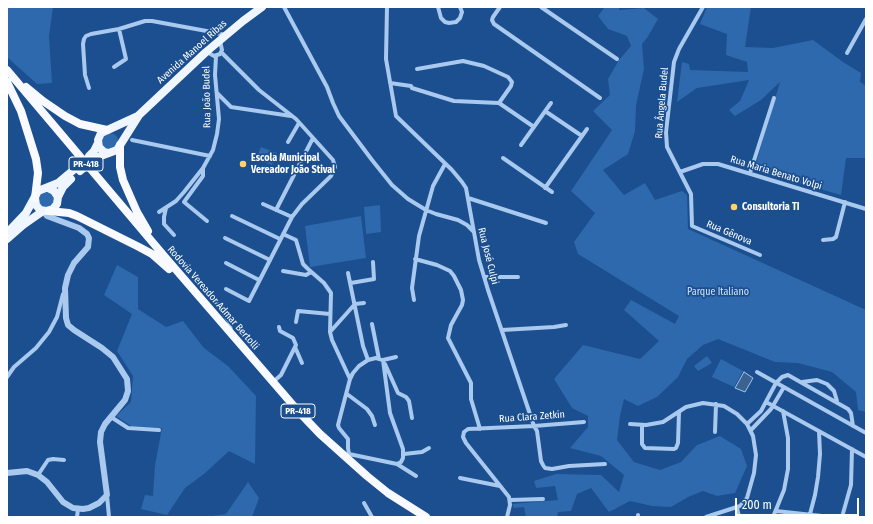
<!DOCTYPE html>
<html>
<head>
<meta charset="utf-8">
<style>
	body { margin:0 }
	#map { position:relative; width:873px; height:524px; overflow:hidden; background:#1b4f8f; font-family:"Fira Sans Condensed",sans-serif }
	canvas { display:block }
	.frame { position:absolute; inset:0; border:8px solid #fff; pointer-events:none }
	.scale { position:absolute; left:735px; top:498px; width:124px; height:18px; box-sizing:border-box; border:2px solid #fff; border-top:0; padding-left:5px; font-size:12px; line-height:14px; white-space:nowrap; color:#fff; -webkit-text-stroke:3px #1b4f8f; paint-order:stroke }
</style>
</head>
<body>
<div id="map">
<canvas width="873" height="524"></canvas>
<div class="frame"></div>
<div class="scale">200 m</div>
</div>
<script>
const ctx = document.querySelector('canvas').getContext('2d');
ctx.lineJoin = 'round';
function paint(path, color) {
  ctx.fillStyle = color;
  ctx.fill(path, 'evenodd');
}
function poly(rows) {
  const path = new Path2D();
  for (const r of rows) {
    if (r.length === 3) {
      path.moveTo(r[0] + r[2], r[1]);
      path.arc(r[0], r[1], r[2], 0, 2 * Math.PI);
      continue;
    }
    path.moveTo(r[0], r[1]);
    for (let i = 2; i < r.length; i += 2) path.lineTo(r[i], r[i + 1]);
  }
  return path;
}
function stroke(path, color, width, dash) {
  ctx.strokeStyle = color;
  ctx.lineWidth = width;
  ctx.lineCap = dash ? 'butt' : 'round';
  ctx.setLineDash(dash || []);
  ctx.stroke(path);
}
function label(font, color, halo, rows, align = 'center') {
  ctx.font = font + ' "Fira Sans Condensed",sans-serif';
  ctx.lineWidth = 3.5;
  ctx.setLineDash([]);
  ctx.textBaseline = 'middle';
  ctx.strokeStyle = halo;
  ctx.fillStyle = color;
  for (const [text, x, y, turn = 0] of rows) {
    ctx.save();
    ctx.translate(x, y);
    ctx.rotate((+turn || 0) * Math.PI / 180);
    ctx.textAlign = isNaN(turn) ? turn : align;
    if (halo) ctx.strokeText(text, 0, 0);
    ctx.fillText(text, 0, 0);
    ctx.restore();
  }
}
paint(poly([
	[7,7,53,7,49,36,52,83,37,84,7,57],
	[605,7,620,7,619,10,644,8,658,19,647,38,642,44,644,69,636,105,635,131,628,154,603,170,624,195,645,183,655,200,682,191,687,195,688,229,866,310,866,412,858,410,856,392,832,372,798,363,775,362,718,339,703,345,687,359,678,377,657,397,638,406,624,399,620,416,617,440,634,462,660,470,681,462,697,445,720,436,741,449,747,466,735,493,717,496,703,491,688,497,671,507,652,506,630,501,609,512,591,488,577,494,571,511,558,512,557,517,526,517,524,507,514,508,512,504,558,500,555,486,536,488,534,481,556,474,601,475,619,492,624,475,601,456,570,448,588,427,588,416,572,408,554,379,583,345,640,359,659,341,624,310,631,300,675,324,679,316,578,254,574,242,595,213,571,191,612,130,593,111,610,95,608,79,619,60,631,46,627,36,608,29,598,16],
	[707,7,751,7,745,47,773,48,813,40,843,62,861,73,860,82,866,86,866,158,846,158,841,195,754,170,780,82,761,100,735,116,729,110,740,101,749,80,697,88,677,102,682,62,689,64,690,70,748,72,747,62,726,55,727,34,700,24],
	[110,141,8],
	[261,147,277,153,272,165,256,159],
	[50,190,55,201,50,208,40,207,37,196,39,193],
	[380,205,381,232,366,234,364,207],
	[361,216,366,258,310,267,305,226],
	[117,265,138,277,138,309,166,327,183,321,204,348,228,366,256,396,255,464,229,451,204,474,185,488,167,515,141,509,145,495,153,496,155,465,162,428,131,426,116,416,131,402,133,376,117,351,132,314,104,295],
	[707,356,712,363,698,371,694,366],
	[721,359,743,371,734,387,712,377],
	[248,482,259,498,252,517,205,517,226,514]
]), '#2e69ad');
const water = poly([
	[744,372,753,378,745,392,735,388,744,372]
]);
paint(water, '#3c6290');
stroke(water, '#9cc4f0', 1);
stroke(poly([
	[284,7,327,87,333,103,339,116,372,160,392,185,408,199,426,210,436,214,458,220,467,225,473,231],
	[387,7,386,59,396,116,452,170,462,182,466,188,479,260,488,290,534,426,537,431,541,461,543,465,545,468,552,469,569,466,605,464],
	[438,7,441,18,445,22,449,23,456,22,460,18,462,12,460,7],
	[500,7,493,17,492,20,494,24,600,98],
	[541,7,617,59],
	[703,7,679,49,674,62,666,132,667,147,691,194,692,226,760,255],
	[207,52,214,56,220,54,222,50,220,41],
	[221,52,259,90,296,119,333,160,335,167,331,176,302,204,292,217,249,301,226,289],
	[847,53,866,19],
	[114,67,126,59,119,29],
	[417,69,463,61,484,66,508,77,512,82,511,86,499,103],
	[390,83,411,86,412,88,454,101,499,103,534,127],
	[89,88,85,75,83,44,84,39,86,36,91,34,119,29,145,21,152,21,212,32,225,35],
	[217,93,231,107,291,116],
	[545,111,582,136],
	[132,140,210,156],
	[288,142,299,123],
	[521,145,551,103],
	[503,158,552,192],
	[203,168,203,176,184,202,207,221],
	[680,172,703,164,718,164,866,209],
	[750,173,774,98],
	[545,188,587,129],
	[468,198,546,223],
	[263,204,292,217],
	[166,208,164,217,164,224,174,235],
	[276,210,313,138],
	[159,212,176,201,184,192,203,168,213,150,217,134,219,119,215,75,216,56],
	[232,216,280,239],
	[283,234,296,240,303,264,308,269,324,283,331,293,330,332,332,340,350,379,338,425,339,428,348,439,348,448,349,454,346,457],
	[225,238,270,260],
	[823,240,833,239,836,237,845,202],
	[415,259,437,265,450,271,454,276,461,290,463,300,462,305,451,325,448,338,471,383,471,399,480,429],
	[226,263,259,280],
	[283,271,306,275,311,272],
	[348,273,363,346,368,360],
	[484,277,518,277],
	[201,283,215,301,229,321,231,331],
	[351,283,374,279,373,262],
	[414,300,412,288,419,236,433,186,445,164],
	[296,322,298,311,330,314],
	[372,324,379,359],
	[502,330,554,327,566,325],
	[330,332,355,304,364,303],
	[295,347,302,363],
	[385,364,398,393,406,397,409,401,412,418],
	[757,372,866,433],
	[7,377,14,367,36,348,49,332,57,317,63,294],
	[350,379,353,373,359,366,368,360,376,358,383,360,396,357],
	[273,382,281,375,296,345,293,338,280,331,279,327],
	[802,382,817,380,827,384,834,391,837,401],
	[347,394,367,409,372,416,375,425],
	[766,402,866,457],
	[111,417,128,428,159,430],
	[630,424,646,425,663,422,686,407,703,403,724,406,737,414,747,424,753,436,756,455,754,473,747,498,740,506,706,517],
	[747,424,761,411,776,383,782,377,788,375,848,409,851,413,853,426],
	[642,425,642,444,645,448,674,449,676,448,678,443,679,412],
	[751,430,771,409,784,387],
	[715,432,716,404],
	[349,454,397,464,401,462,403,458,403,449,390,413,383,360],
	[404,454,422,452,429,448],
	[397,464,416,476],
	[38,475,48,460,53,459,64,460],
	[460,478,500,486],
	[107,495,109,517],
	[510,500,543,499],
	[364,503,372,517],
	[737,508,739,517],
	[776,511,831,517],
	[810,514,815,495,818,477,820,454,819,431],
	[638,515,638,517],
	[77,517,78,509],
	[507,517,510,505,509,497,466,443,463,437,464,432,468,429,534,426,584,422],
	[773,517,784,490,788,469,788,438,783,411],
	[842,517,851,485,852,449]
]), '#a9c9ee', 4);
stroke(poly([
	[7,473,27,471,38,475,47,482,63,502,73,508,83,509,89,508,99,503,107,495,100,442,101,432,105,424,125,400,128,391,127,379,113,357,102,348,74,330,68,325,66,318,65,288,68,275,74,263,88,247,89,238,87,234,79,228,47,216,43,211]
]), '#a9c9ee', 6);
stroke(poly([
	[108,153,104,152,99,147,98,140,101,133,138,116],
	[89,156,94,151,98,143],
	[93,160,98,157,117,150,139,115,206,52,243,21,262,7],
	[58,197,63,187,71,179],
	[35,198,36,205,40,210,46,211,53,209,57,204,58,197,54,191,48,188],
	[7,233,26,213,38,191,58,183,77,167],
	[7,239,23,225,43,211]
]), '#f0f6ff', 8);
stroke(poly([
	[7,70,165,257,299,412,320,434,367,476,388,493,426,517],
	[7,82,21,111,36,159,38,173,35,198],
	[26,87,43,101,65,116,80,124,107,130],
	[120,145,120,167,123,180,137,212,148,231],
	[49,211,69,213,77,216,139,247,152,254,169,269]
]), '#f8faff', 8);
stroke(poly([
	[80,171,93,160]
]), '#f0f6ff', 8);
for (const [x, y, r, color] of [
	[243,164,4,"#ffd166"],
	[734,207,4,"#ffd166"]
]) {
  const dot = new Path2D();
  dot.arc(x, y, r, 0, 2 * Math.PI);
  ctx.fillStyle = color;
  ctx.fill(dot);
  stroke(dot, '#1b4f8f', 1.5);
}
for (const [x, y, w] of [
	[86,164,34],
	[298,411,34]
]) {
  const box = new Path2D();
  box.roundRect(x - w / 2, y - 7, w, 14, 3);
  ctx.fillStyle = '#1b4f8f';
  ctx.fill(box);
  stroke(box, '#fff', 1);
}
label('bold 9px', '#fff', null, [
	["PR-418",86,164],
	["PR-418",298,411]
]);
label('10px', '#fff', '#1b4f8f', [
	["Avenida Manoel Ribas",192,52,-42],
	["Rua João Budel",207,97,-91],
	["Rua Ângela Budel",662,103,-85],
	["Rua Maria Benato Volpi",776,173,17],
	["Rua Gênova",729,233,23],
	["Rua José Culpi",488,256,76],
	["Rodovia Vereador Admar Bertolli",213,298,49],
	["Rua Clara Zetkin",532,417,-4]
]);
label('bold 10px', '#fff', '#1b4f8f', [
	["Escola Municipal",251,158],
	["Vereador João Stival",251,170],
	["Consultoria TI",742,207]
], 'left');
label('10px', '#cfe3fa', '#1b4f8f', [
	["Parque Italiano",718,292]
]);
</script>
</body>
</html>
